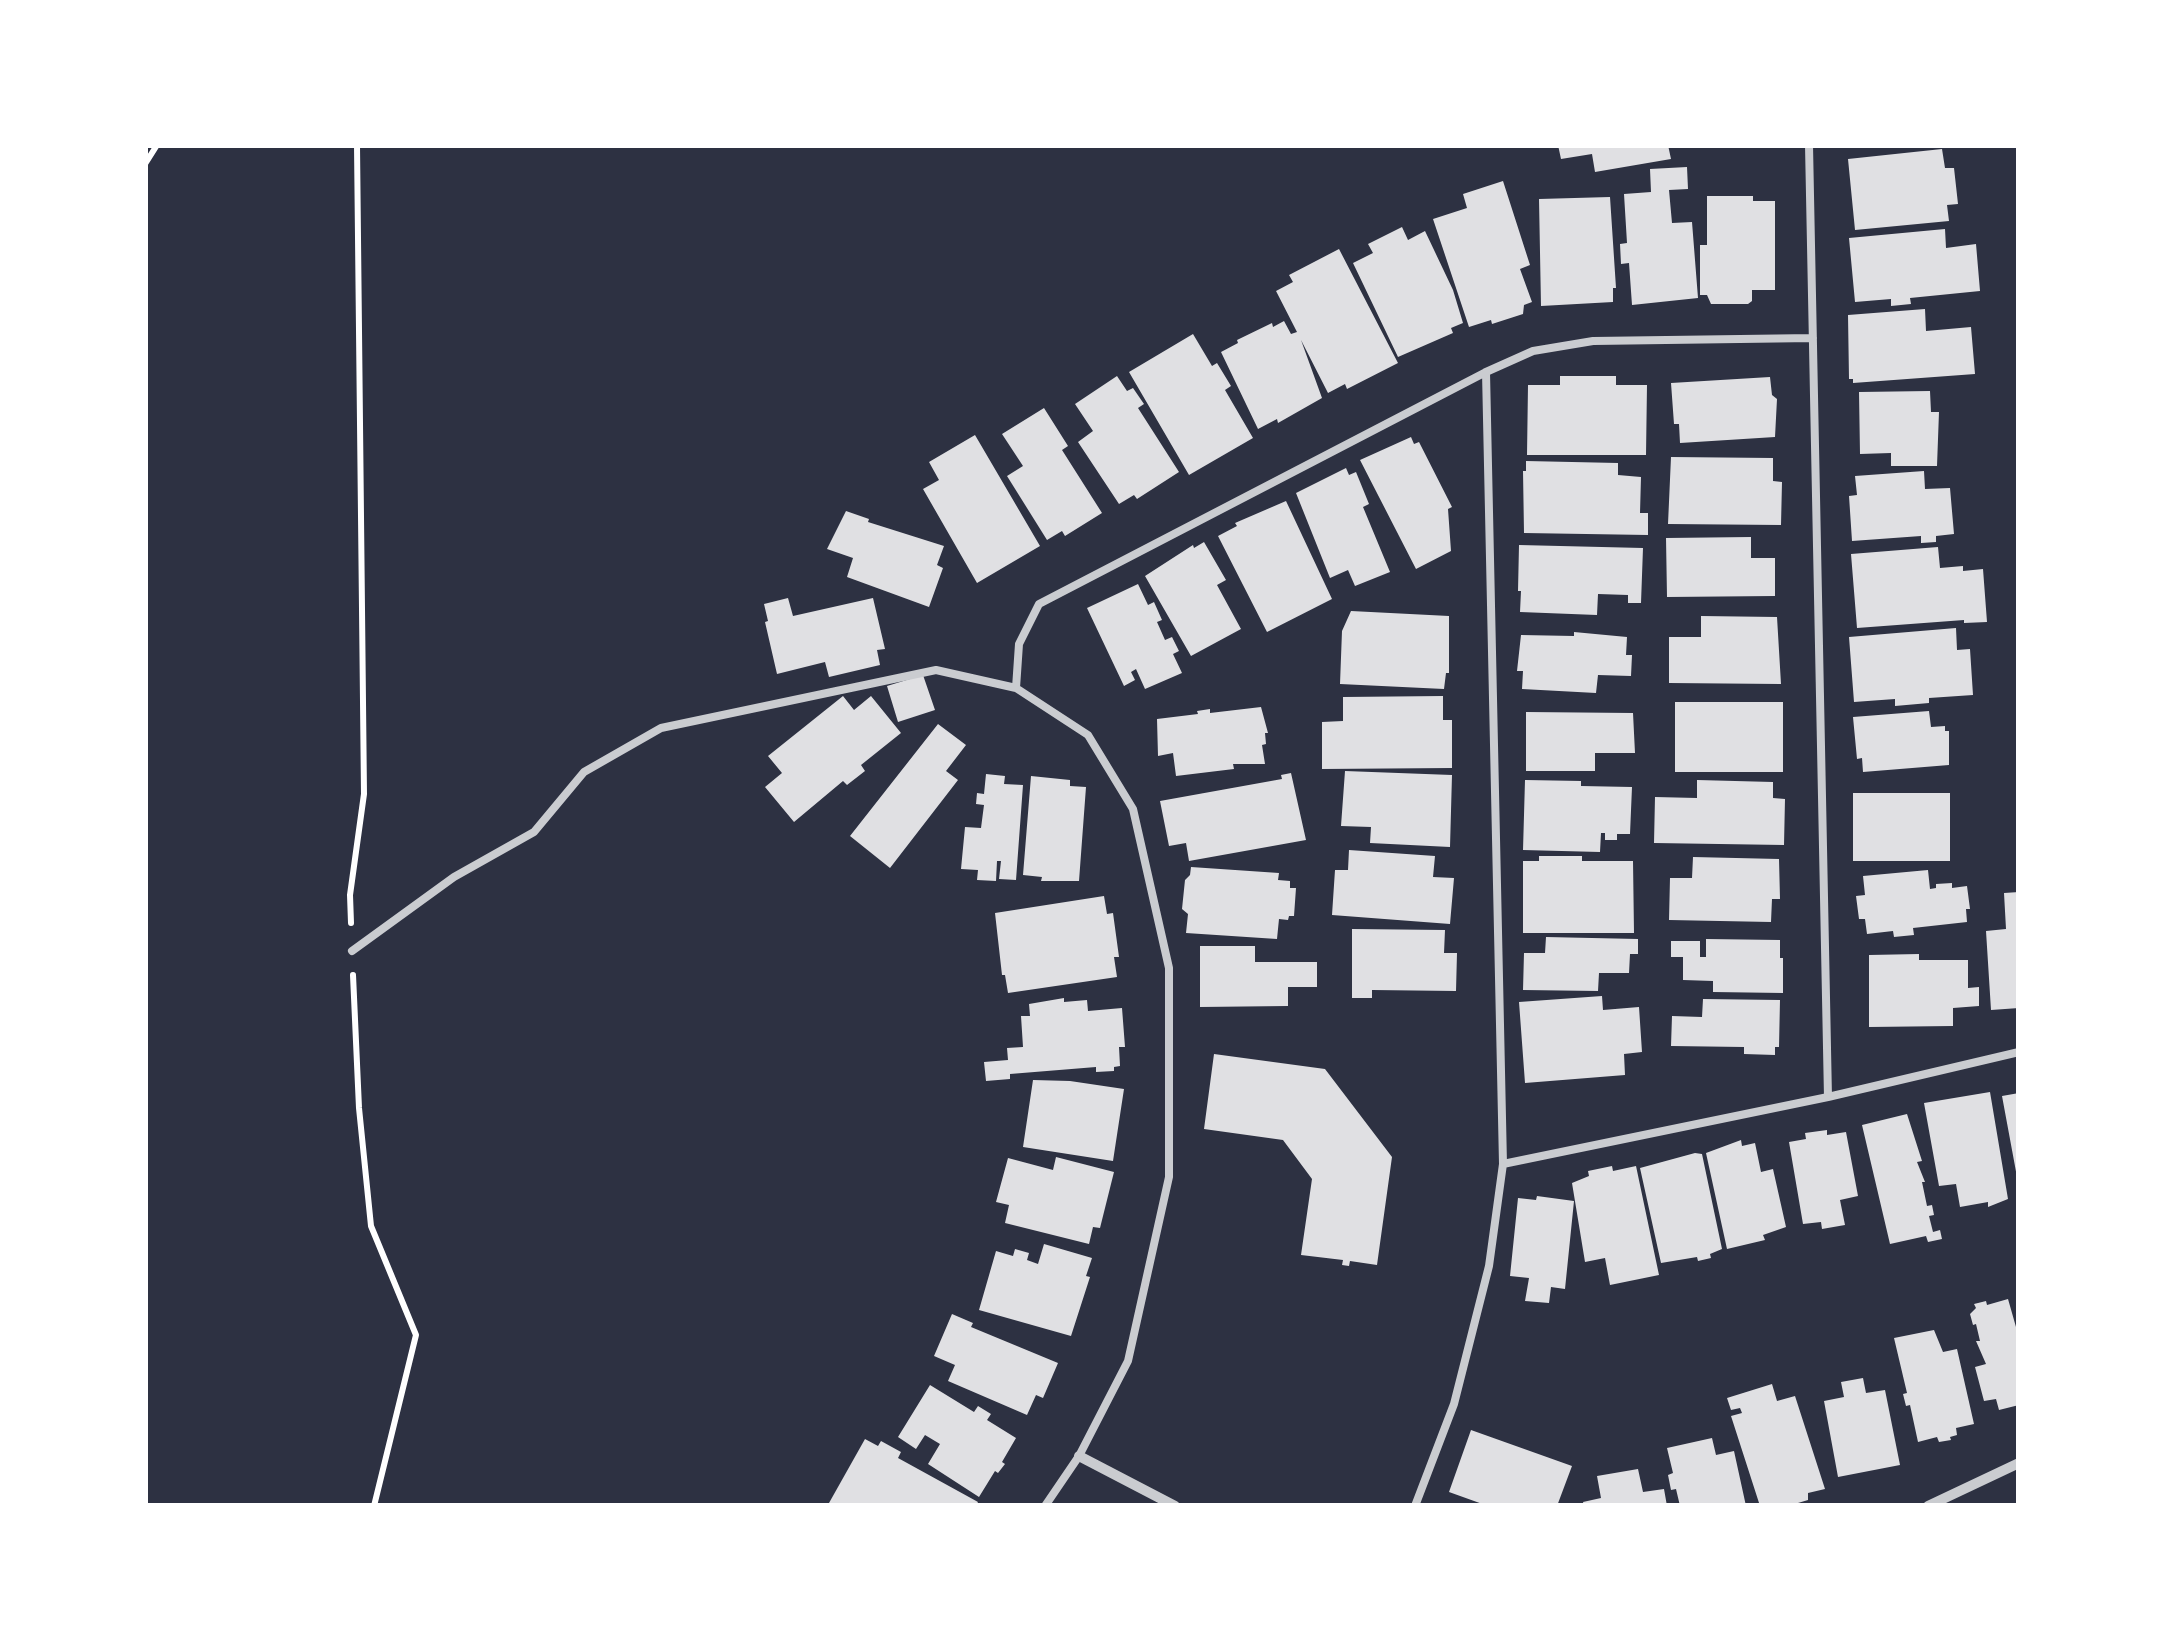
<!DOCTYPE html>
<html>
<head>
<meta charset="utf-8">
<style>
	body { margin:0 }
	#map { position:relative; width:2164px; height:1651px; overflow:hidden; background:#2d3142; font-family:"Noto Sans",sans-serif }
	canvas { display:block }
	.frame { position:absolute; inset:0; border:148px solid #fff; pointer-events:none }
</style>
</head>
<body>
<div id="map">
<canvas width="2164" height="1651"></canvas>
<div class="frame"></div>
</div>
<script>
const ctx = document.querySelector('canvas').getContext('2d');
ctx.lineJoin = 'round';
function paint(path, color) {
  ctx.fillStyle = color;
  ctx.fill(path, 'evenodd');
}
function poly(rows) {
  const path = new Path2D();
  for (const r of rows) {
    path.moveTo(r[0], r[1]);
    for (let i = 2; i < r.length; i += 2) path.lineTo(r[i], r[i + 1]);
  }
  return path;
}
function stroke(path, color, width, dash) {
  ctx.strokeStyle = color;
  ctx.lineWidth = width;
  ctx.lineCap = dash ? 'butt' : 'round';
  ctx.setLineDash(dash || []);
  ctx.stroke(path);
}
paint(poly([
	[1558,145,1668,145,1671,159,1595,172,1592,154,1561,159],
	[1942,149,1945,168,1954,168,1958,204,1947,205,1949,221,1855,230,1848,159],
	[1687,167,1688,189,1669,190,1672,223,1692,222,1698,298,1632,305,1629,263,1621,264,1620,244,1627,243,1624,194,1651,192,1650,169],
	[1503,181,1530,265,1520,269,1532,302,1524,305,1523,314,1492,324,1491,320,1469,327,1433,219,1467,208,1463,194],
	[1707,196,1753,196,1753,201,1775,201,1775,290,1752,290,1752,301,1748,304,1711,304,1707,295,1700,295,1700,245,1707,245],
	[1610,197,1616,288,1613,288,1613,302,1541,306,1539,199],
	[1402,227,1408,240,1425,231,1453,290,1463,323,1451,328,1453,333,1398,357,1353,263,1373,253,1368,244],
	[1945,229,1946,248,1976,244,1980,291,1910,298,1911,304,1891,306,1891,299,1855,302,1849,238],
	[1339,249,1398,363,1347,389,1345,384,1328,393,1301,340,1322,398,1278,423,1277,419,1258,429,1221,352,1238,343,1237,340,1272,323,1273,327,1284,321,1291,334,1297,332,1276,291,1293,282,1289,275],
	[1925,309,1926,331,1971,327,1975,374,1853,383,1853,379,1849,379,1848,315],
	[1193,334,1212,366,1217,363,1231,386,1225,390,1253,438,1189,475,1129,372],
	[1117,376,1127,391,1133,388,1144,404,1138,408,1179,472,1137,499,1134,495,1119,504,1078,442,1093,431,1075,404],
	[1560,376,1616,376,1616,385,1647,385,1646,455,1527,455,1528,385,1560,385],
	[1770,377,1772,395,1777,399,1775,437,1680,443,1679,424,1674,424,1671,383],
	[1930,391,1931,412,1939,412,1937,466,1891,466,1891,453,1860,454,1859,392],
	[1044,408,1068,446,1062,450,1102,513,1065,536,1062,531,1047,540,1007,476,1023,466,1002,434],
	[975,435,1040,546,977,583,923,489,939,480,929,462],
	[1411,437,1414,444,1419,442,1452,507,1448,509,1451,551,1416,569,1360,460],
	[1671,457,1773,458,1773,481,1782,482,1781,525,1668,524],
	[1526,461,1618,463,1618,475,1641,477,1640,513,1648,513,1648,535,1524,533,1523,471,1526,471],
	[1346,468,1349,475,1356,472,1369,504,1363,507,1390,572,1355,586,1348,570,1330,578,1296,493],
	[1924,471,1925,489,1950,488,1954,534,1936,536,1936,542,1921,543,1921,536,1852,541,1849,496,1857,495,1855,476],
	[1286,501,1332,599,1267,632,1218,536,1237,526,1235,523],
	[846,511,869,519,868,522,944,546,937,565,943,568,929,607,847,577,853,558,827,549],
	[1751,537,1751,558,1775,558,1775,596,1667,597,1666,538],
	[1204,542,1226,580,1217,585,1241,629,1191,656,1145,576,1193,545,1194,548],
	[1519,545,1643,548,1641,603,1628,603,1628,595,1598,594,1597,615,1520,612,1521,591,1518,591],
	[1938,547,1940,568,1963,566,1963,571,1983,569,1987,622,1964,623,1964,620,1857,628,1851,554],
	[1138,584,1148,605,1154,602,1162,620,1157,622,1165,640,1172,637,1179,651,1173,654,1182,673,1145,689,1136,669,1131,672,1135,680,1124,686,1087,608],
	[788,598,793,616,873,598,885,649,877,650,880,665,829,677,825,662,777,674,765,622,768,621,764,604],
	[1351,611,1449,616,1449,673,1446,673,1444,689,1340,684,1342,631],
	[1701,616,1777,617,1781,684,1669,683,1669,637,1701,637],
	[1956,628,1957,650,1970,649,1973,695,1929,698,1929,703,1895,706,1895,699,1854,702,1849,637],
	[1574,632,1627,637,1626,655,1632,655,1631,676,1598,675,1596,693,1522,689,1523,671,1517,671,1521,635,1574,636],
	[923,675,935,710,898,722,887,686],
	[843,696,854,710,871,696,901,733,861,765,865,771,847,785,843,781,794,822,765,787,782,773,768,756],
	[1443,696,1443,720,1452,720,1452,768,1322,769,1322,722,1343,721,1343,697],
	[1675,702,1783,702,1783,772,1675,772],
	[1261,707,1268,733,1265,733,1266,744,1262,745,1265,764,1233,764,1234,769,1176,776,1173,753,1158,756,1157,719,1198,714,1197,711,1210,709,1210,713],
	[1929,711,1931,727,1945,726,1945,731,1949,731,1949,765,1863,772,1862,758,1857,759,1853,717],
	[1526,712,1633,713,1635,753,1595,753,1595,771,1526,771],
	[938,724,966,745,946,771,958,780,890,868,850,836],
	[1345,771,1452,775,1450,847,1370,843,1371,827,1341,826],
	[1291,773,1306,840,1189,861,1186,843,1169,846,1160,801,1282,779,1281,775],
	[986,774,1005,776,1004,784,1023,785,1016,880,999,879,1001,861,997,861,996,881,977,880,978,870,961,869,965,827,981,828,984,805,976,804,977,793,984,794],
	[1031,776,1070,780,1070,786,1086,787,1079,881,1041,881,1042,877,1023,875],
	[1525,780,1581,781,1581,786,1632,787,1630,834,1617,834,1617,840,1605,840,1605,833,1601,833,1600,852,1523,850],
	[1697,780,1773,782,1773,798,1785,799,1784,845,1654,843,1655,797,1697,798],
	[1853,793,1950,793,1950,861,1853,861],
	[1349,850,1435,856,1433,877,1454,878,1450,924,1332,915,1335,870,1348,870],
	[1539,856,1582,856,1582,861,1633,861,1634,933,1523,933,1523,861,1539,861],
	[1693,857,1779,859,1780,899,1772,899,1771,922,1669,920,1670,878,1692,878],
	[1191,867,1279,873,1278,880,1290,881,1290,888,1296,888,1294,916,1289,916,1288,920,1279,919,1277,939,1186,933,1188,914,1182,909,1185,880,1190,875],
	[1928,870,1930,889,1936,888,1936,884,1952,883,1952,888,1967,886,1970,909,1966,909,1967,922,1913,928,1914,935,1894,937,1893,931,1867,934,1865,919,1859,919,1856,896,1865,895,1863,876],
	[2019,892,2019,1008,1991,1010,1986,931,2006,929,2004,893],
	[1104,896,1107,914,1113,913,1119,957,1114,957,1117,977,1008,993,1005,975,1002,975,995,913],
	[1352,929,1445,930,1444,953,1457,953,1456,991,1372,990,1372,998,1352,998],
	[1546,937,1638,939,1638,954,1630,954,1629,973,1599,973,1598,991,1523,990,1524,953,1545,953],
	[1706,939,1780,940,1780,958,1783,958,1783,993,1713,992,1713,981,1683,980,1683,957,1671,957,1671,941,1700,941,1700,957,1706,957],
	[1200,946,1255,946,1255,962,1317,962,1317,987,1288,987,1288,1006,1200,1007],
	[1919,954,1919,960,1968,960,1968,988,1979,987,1979,1006,1953,1008,1953,1026,1869,1027,1869,955],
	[1602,996,1603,1010,1639,1007,1642,1052,1624,1054,1625,1075,1525,1083,1519,1002],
	[1064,998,1064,1002,1087,1000,1088,1011,1122,1008,1125,1047,1119,1047,1120,1066,1114,1067,1114,1071,1096,1072,1096,1067,1010,1074,1010,1079,986,1081,984,1062,1008,1060,1007,1048,1023,1047,1021,1016,1030,1016,1029,1004],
	[1703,999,1780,1000,1779,1047,1775,1047,1775,1055,1744,1054,1744,1047,1671,1046,1672,1016,1702,1017],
	[1214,1054,1325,1069,1392,1157,1377,1265,1350,1261,1349,1266,1342,1265,1343,1260,1301,1255,1312,1179,1283,1140,1204,1129],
	[1033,1080,1070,1081,1124,1089,1113,1161,1023,1147],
	[1990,1092,2008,1199,1988,1207,1988,1202,1960,1207,1956,1184,1939,1186,1924,1103],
	[2019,1093,2019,1177,2017,1177,2002,1096],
	[1907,1114,1922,1161,1917,1162,1925,1182,1922,1182,1927,1206,1932,1205,1934,1215,1929,1216,1933,1232,1940,1230,1942,1239,1928,1242,1926,1236,1890,1244,1862,1125],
	[1827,1130,1827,1135,1846,1132,1858,1196,1840,1200,1845,1225,1822,1229,1821,1222,1803,1224,1789,1142,1806,1139,1805,1133],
	[1741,1140,1742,1146,1755,1143,1761,1172,1773,1169,1786,1227,1763,1235,1765,1240,1727,1249,1706,1153],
	[1695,1153,1702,1154,1722,1249,1710,1254,1711,1258,1698,1261,1697,1257,1661,1263,1640,1168],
	[1056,1157,1114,1172,1100,1228,1093,1227,1089,1244,1005,1223,1009,1205,996,1202,1008,1158,1053,1170],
	[1612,1166,1613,1171,1636,1166,1659,1275,1610,1285,1605,1258,1585,1262,1572,1183,1589,1176,1588,1171],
	[1537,1196,1574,1201,1565,1289,1551,1287,1549,1303,1525,1301,1529,1278,1510,1276,1518,1198,1536,1200],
	[1044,1244,1092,1258,1086,1276,1090,1277,1071,1336,979,1310,996,1251,1013,1256,1015,1249,1029,1253,1027,1260,1038,1264],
	[2008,1299,2016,1327,2019,1327,2019,1405,1999,1410,1996,1399,1984,1401,1975,1367,1986,1364,1976,1341,1980,1341,1976,1324,1973,1325,1970,1314,1976,1308,1974,1304,1986,1301,1987,1305],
	[952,1314,973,1323,971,1327,1058,1363,1043,1398,1036,1395,1027,1415,948,1381,955,1365,934,1356],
	[1934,1330,1943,1352,1957,1349,1974,1424,1956,1428,1957,1435,1950,1437,1951,1440,1939,1442,1937,1437,1918,1442,1910,1405,1906,1406,1903,1394,1907,1393,1894,1338],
	[1863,1378,1866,1393,1885,1390,1900,1465,1838,1477,1824,1401,1844,1397,1841,1382],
	[1772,1384,1777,1401,1795,1396,1825,1489,1808,1493,1808,1500,1788,1506,1760,1506,1731,1416,1742,1413,1740,1408,1731,1410,1727,1398],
	[930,1385,974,1412,978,1406,991,1414,987,1420,1016,1438,1002,1462,1005,1464,998,1473,995,1471,979,1497,928,1464,940,1444,925,1435,916,1449,898,1437],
	[1471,1430,1572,1466,1557,1506,1488,1506,1449,1492],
	[1712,1438,1716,1455,1734,1451,1746,1506,1680,1506,1676,1489,1671,1490,1668,1475,1673,1473,1667,1448],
	[865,1439,878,1446,881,1441,901,1452,898,1458,978,1502,976,1506,834,1506,829,1503],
	[1638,1469,1643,1492,1664,1489,1667,1506,1584,1506,1583,1502,1601,1498,1597,1476]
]), '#e0e0e3');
stroke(poly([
	[145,164,157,145],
	[351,923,350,895,364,794,357,145],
	[353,975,359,1108,371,1226,416,1335,374,1506]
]), '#fff', 6);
stroke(poly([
	[1809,145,1828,1097],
	[352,951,454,877,534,832,584,772,661,728,936,670,1016,688],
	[1503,1164,1828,1097,2019,1052],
	[1045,1506,1079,1456,1128,1361,1169,1177,1169,968,1133,809,1088,735,1016,688,1019,644,1039,604,1486,372,1533,351,1593,341,1813,338],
	[1415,1506,1454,1404,1489,1266,1503,1164,1486,372]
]), '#caccd0', 8);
stroke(poly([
	[1079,1456,1175,1506],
	[1928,1506,2019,1463]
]), '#caccd0', 10);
</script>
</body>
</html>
